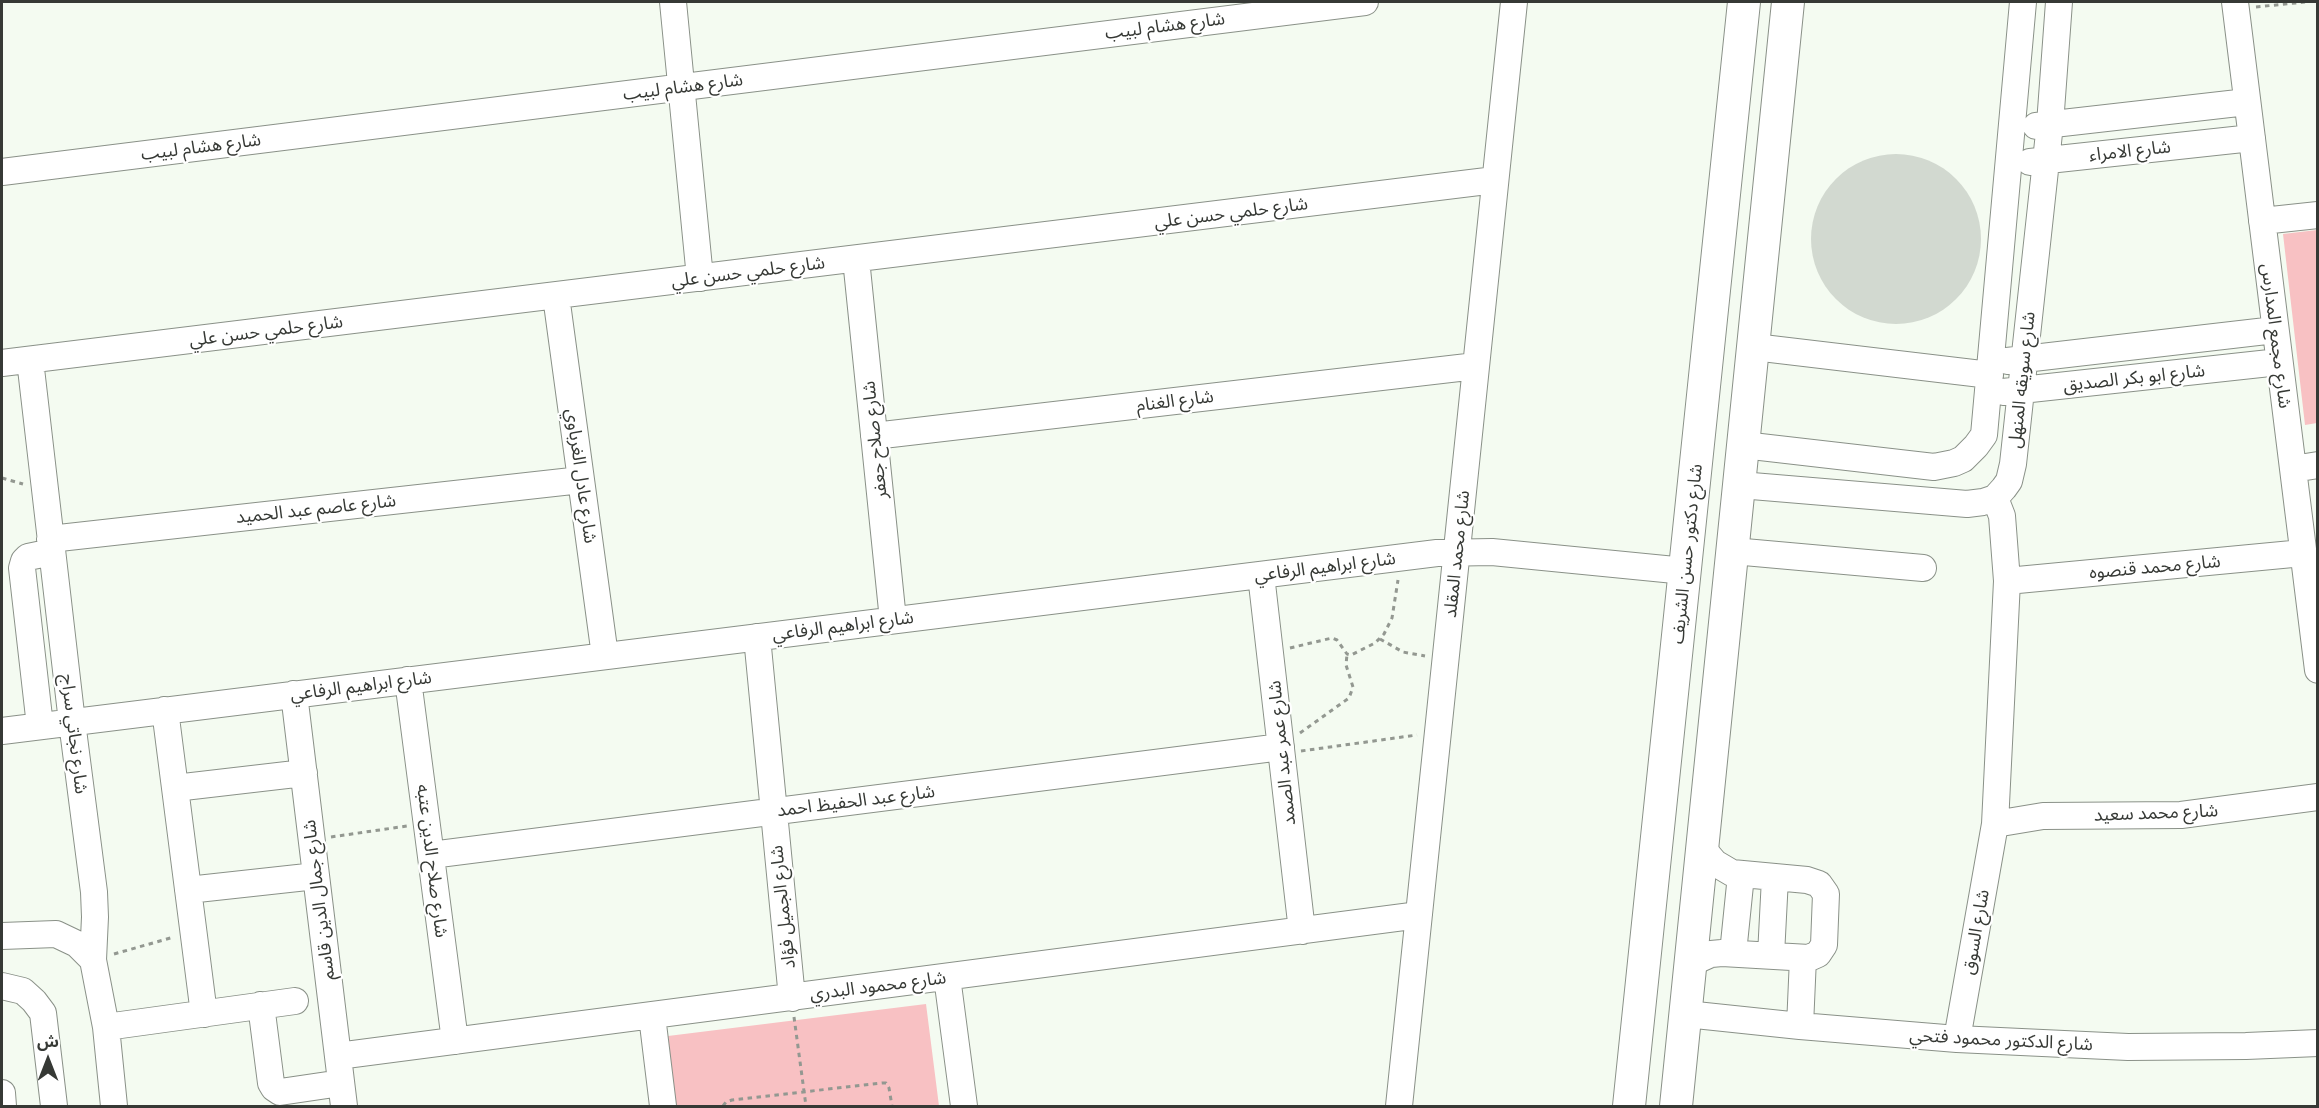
<!DOCTYPE html>
<html>
<head>
<meta charset="utf-8">
<style>
	body { margin:0 }
	#map { position:relative; width:2319px; height:1108px; overflow:hidden; background:#f4fbf1; font-family:"Public Sans","Noto Sans Arabic",sans-serif }
	canvas { display:block }
	.frame { position:absolute; inset:0; border:3px solid #363935; pointer-events:none }
	.north { position:absolute; left:18px; top:1030px; width:60px; height:60px; -webkit-text-stroke:4px #fff; paint-order:stroke; rotate:0deg; font-size:16px; font-weight:700; line-height:24px; text-align:center; color:#363935 }
	.north::after { content:''; display:block; margin:auto; width:21px; height:27px; background:#363935; clip-path:polygon(50% 0,100% 100%,50% 72%,0 100%) }
</style>
</head>
<body>
<div id="map">
<canvas width="2319" height="1108"></canvas>
<div class="frame"></div>
<div class="north">ش</div>
</div>
<script>
const ctx = document.querySelector('canvas').getContext('2d');
ctx.lineJoin = 'round';
function paint(path, color) {
  ctx.fillStyle = color;
  ctx.fill(path, 'evenodd');
}
function poly(rows) {
  const path = new Path2D();
  for (const r of rows) {
    if (r.length === 3) {
      path.moveTo(r[0] + r[2], r[1]);
      path.arc(r[0], r[1], r[2], 0, 2 * Math.PI);
      continue;
    }
    path.moveTo(r[0], r[1]);
    for (let i = 2; i < r.length; i += 2) path.lineTo(r[i], r[i + 1]);
  }
  return path;
}
function stroke(path, color, width, dash) {
  ctx.strokeStyle = color;
  ctx.lineWidth = width;
  ctx.lineCap = dash ? 'butt' : 'round';
  ctx.setLineDash(dash || []);
  ctx.stroke(path);
}
function label(font, color, halo, rows, align = 'center') {
  ctx.font = font + ' "Public Sans","Noto Sans Arabic",sans-serif';
  ctx.lineWidth = 4.5;
  ctx.setLineDash([]);
  ctx.textBaseline = 'middle';
  ctx.strokeStyle = halo;
  ctx.fillStyle = color;
  for (const [text, x, y, turn = 0] of rows) {
    ctx.save();
    ctx.translate(x, y);
    ctx.rotate((+turn || 0) * Math.PI / 180);
    ctx.textAlign = isNaN(turn) ? turn : align;
    if (halo) ctx.strokeText(text, 0, 0);
    ctx.fillText(text, 0, 0);
    ctx.restore();
  }
}
paint(poly([
	[2317,230,2317,423,2305,425,2283,234],
	[926,1004,939,1106,676,1106,668,1036]
]), '#f8c1c3');
paint(poly([
	[1896,239,85]
]), '#d2d9d0');
const minor = poly([
	[673,2,700,278],
	[2235,2,2318,670],
	[2036,126,2247,102],
	[2030,162,2252,138],
	[2,172,1365,2],
	[2262,221,2318,215],
	[856,259,893,620],
	[556,296,605,656],
	[1754,347,1990,375],
	[30,360,72,722,94,892,95,917,93,960,106,1027,114,1106],
	[2007,361,2275,330],
	[2,363,1495,180],
	[2003,392,2279,362],
	[874,436,1476,366],
	[1743,445,1934,467,1954,463,1963,459,1976,446,1984,435,2023,2],
	[2293,469,2318,465],
	[1740,485,1967,504,1983,502,1995,498,2004,488,2009,481,2013,464,2050,124,2059,2],
	[50,539,581,480],
	[1733,551,1923,568],
	[1261,575,1302,931],
	[2007,581,2303,553],
	[757,637,792,998],
	[408,680,455,1041],
	[294,694,344,1106],
	[165,710,204,1014],
	[40,726,22,568,24,561,28,557,52,552],
	[2,731,1437,553,1492,552,1685,571],
	[175,788,304,773],
	[1995,824,2043,816,2181,815,2318,797],
	[431,855,1281,747],
	[188,890,316,876],
	[2,936,56,934,77,944,93,960],
	[1733,953,1741,875],
	[1771,955,1775,878],
	[1691,963,1711,954,1722,953,1809,958,1818,954,1824,945,1826,894,1819,884,1807,880,1732,873,1715,863,1703,849],
	[947,977,964,1106],
	[2,986,23,991,34,1001,43,1013,54,1106],
	[261,1005,271,1083,274,1088,280,1092,341,1083],
	[1686,1014,1800,1026,1957,1039,2128,1047,2246,1046,2318,1043],
	[652,1016,663,1106],
	[1800,1026,1803,958],
	[106,1027,295,1001],
	[1957,1039,1995,824,2007,581,2002,516,1995,498],
	[338,1056,1419,915],
	[2,1093,3,1106],
	[1399,1106,1514,2]
]);
const major = poly([
	[1629,1106,1744,2],
	[1676,1106,1788,2]
]);
stroke(minor, '#8a9188', 28);
stroke(major, '#8a9188', 34);
stroke(poly([
	[2256,7,2305,2],
	[2,478,23,484],
	[1380,639,1403,652,1425,656],
	[1290,648,1332,638,1337,640,1347,654,1351,655,1375,643,1384,634,1392,618,1398,580],
	[1300,733,1349,698,1353,687,1346,665,1347,654],
	[1301,751,1417,735],
	[331,837,407,826],
	[114,954,174,937],
	[794,1017,806,1106],
	[723,1106,726,1102,732,1100,882,1083,886,1083,889,1088,892,1106]
]), '#939891', 3, [4.5, 4.5]);
stroke(minor, '#fff', 26);
stroke(major, '#fff', 32);
label('18px', '#363935', '#fff', [
	["شارع هشام لبيب",1165,26,-7],
	["شارع هشام لبيب",683,87,-7],
	["شارع هشام لبيب",201,147,-7],
	["شارع الامراء",2130,151,-6],
	["شارع حلمي حسن علي",1231,213,-7],
	["شارع حلمي حسن علي",748,272,-7],
	["شارع حلمي حسن علي",266,331,-7],
	["شارع مجمع المدارس",2276,336,83],
	["شارع ابو بكر الصديق",2134,378,-6],
	["شارع سويقه المنهل",2022,380,-84],
	["شارع الغنام",1175,401,-7],
	["شارع صلاح جعفر",875,440,-96],
	["شارع عادل الغرباوي",581,476,82],
	["شارع عاصم عبد الحميد",316,509,-6],
	["شارع محمد المقلد",1457,554,-84],
	["شارع دكتور حسن الشريف",1687,554,-84],
	["شارع ابراهيم الرفاعي",1325,567,-7],
	["شارع محمد قنصوه",2155,567,-5],
	["شارع ابراهيم الرفاعي",843,626,-7],
	["شارع ابراهيم الرفاعي",361,686,-7],
	["شارع نجاتي سراج",74,734,83],
	["شارع عمر عبد الصمد",1282,753,-96],
	["شارع عبد الحفيظ احمد",856,801,-7],
	["شارع محمد سعيد",2156,813,-2],
	["شارع صلاح الدين عتبه",432,861,83],
	["شارع جمال الدين قاسم",319,900,-97],
	["شارع الجميل فؤاد",783,907,-96],
	["شارع السوق",1976,932,-80],
	["شارع محمود البدري",878,986,-7],
	["شارع الدكتور محمود فتحي",2001,1040,3]
]);
</script>
</body>
</html>
